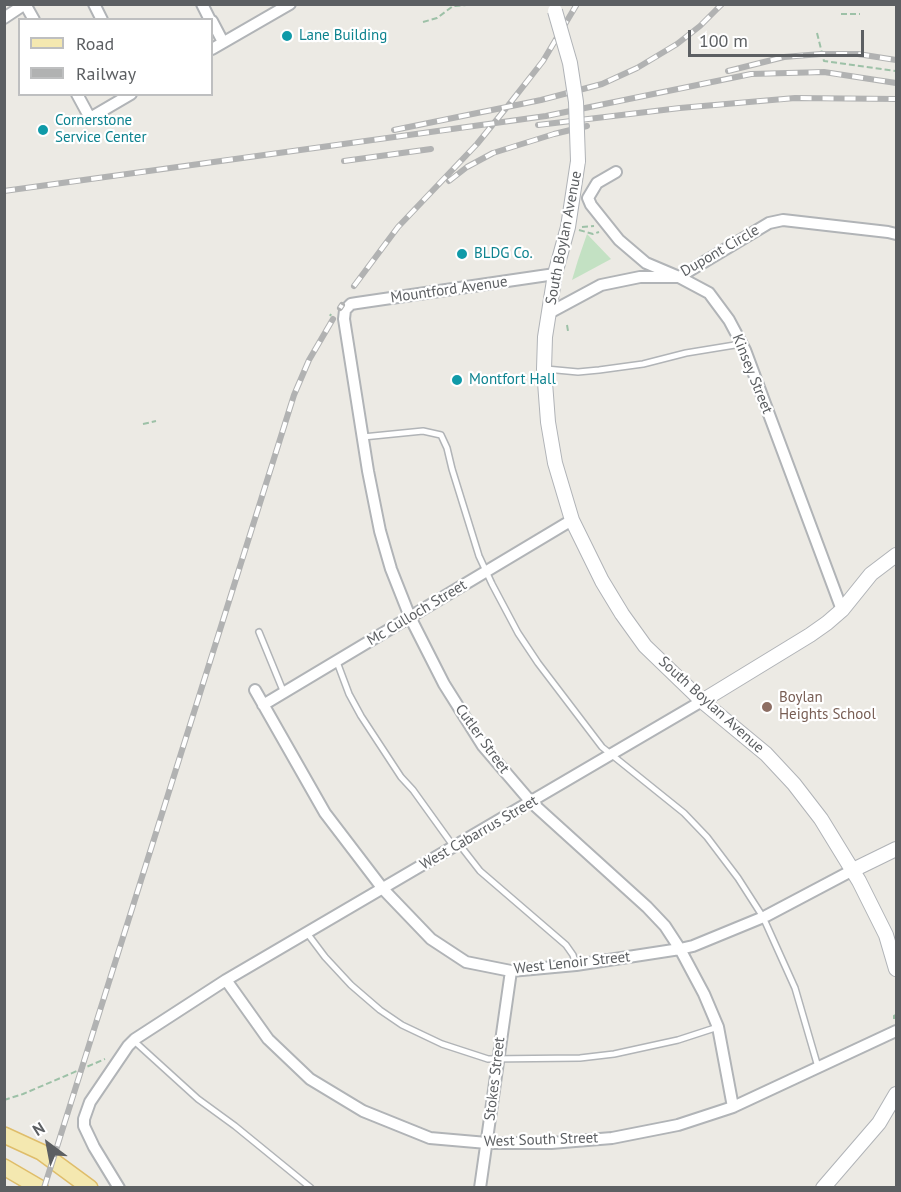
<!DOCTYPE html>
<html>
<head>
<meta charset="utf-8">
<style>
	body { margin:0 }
	#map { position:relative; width:901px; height:1192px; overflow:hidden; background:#eceae4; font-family:"PT Sans",sans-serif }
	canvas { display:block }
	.frame { position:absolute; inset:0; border:6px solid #5c5f62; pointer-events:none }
	.legend { position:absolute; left:18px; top:18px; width:195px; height:78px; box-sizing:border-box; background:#fff; border:2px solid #bebfc0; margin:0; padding:8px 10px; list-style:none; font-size:18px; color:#5c5f62 }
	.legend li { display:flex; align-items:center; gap:12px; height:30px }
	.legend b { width:30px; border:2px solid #bebfc0 }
	.north { position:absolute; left:18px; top:1114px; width:60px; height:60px; -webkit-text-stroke:4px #fff; paint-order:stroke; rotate:328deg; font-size:16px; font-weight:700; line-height:24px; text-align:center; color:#5c5f62 }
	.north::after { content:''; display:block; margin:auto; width:21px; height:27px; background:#5c5f62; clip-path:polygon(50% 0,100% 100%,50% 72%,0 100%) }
	.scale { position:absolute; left:688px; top:30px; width:176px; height:27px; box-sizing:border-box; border:3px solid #5c5f62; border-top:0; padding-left:8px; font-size:18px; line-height:21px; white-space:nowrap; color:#5c5f62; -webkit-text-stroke:4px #fff; paint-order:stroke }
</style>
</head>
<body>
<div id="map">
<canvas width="901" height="1192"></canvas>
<div class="frame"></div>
<ul class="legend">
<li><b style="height:8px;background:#f4e8b0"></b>Road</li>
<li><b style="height:8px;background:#b1b2b2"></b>Railway</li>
</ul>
<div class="north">N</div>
<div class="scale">100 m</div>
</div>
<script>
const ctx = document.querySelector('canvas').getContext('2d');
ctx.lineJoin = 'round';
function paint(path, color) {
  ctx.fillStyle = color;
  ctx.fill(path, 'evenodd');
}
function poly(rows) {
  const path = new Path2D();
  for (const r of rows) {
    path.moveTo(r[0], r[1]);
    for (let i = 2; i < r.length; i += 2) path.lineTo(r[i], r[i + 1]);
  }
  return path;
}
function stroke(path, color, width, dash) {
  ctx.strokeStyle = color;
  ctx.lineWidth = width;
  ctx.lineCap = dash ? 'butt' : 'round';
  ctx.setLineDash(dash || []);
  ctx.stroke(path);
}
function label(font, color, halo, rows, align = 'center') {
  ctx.font = font + ' "PT Sans",sans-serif';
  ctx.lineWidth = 4.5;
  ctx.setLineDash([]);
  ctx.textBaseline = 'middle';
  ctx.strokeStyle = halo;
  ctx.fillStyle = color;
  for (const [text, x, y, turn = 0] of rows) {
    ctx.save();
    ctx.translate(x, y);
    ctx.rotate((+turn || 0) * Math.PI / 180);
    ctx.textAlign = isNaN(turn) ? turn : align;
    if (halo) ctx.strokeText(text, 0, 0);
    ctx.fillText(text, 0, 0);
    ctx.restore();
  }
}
paint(poly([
	[587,234,611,259,572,280,578,260]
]), '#c3e1c3');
const lane = poly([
	[546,369,578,372,599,370,643,364,686,353,741,344],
	[363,437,423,431,441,435,447,448,452,469,479,556,492,584,518,633,538,663,602,747,684,813,707,837,738,878,763,917,795,988,818,1067],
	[259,632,284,693],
	[337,662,349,694,361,716,401,777,413,790,454,847],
	[459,844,480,871,566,945,573,955,576,965],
	[307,933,325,957,351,985,380,1010,402,1025,442,1044,488,1059,580,1058,614,1054,678,1040,718,1027],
	[133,1040,198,1099,235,1126,311,1188]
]);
const street = poly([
	[25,4,34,20],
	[94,4,102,20],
	[202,4,210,20],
	[4,18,25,4],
	[212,21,223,42],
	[212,49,290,4],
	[77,94,90,118,131,94],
	[616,172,597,183,588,198,591,205,619,240,646,263,679,277,709,293,729,320,745,350,842,610],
	[555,274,357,303,351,304,345,310,344,319,368,471,380,531,391,569,410,617,444,684,483,746,531,802,647,907,665,926,680,949,704,994,718,1027,733,1107],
	[549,313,601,285,640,277,679,277,769,223,783,220,888,232,896,234],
	[255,690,325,813,383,889,431,939,466,962,511,971,576,965,680,949,693,946,766,916,853,870],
	[263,705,572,520],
	[226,980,268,1039,310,1079,363,1111,430,1138,487,1143,551,1143,612,1138,678,1125,733,1107,896,1031],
	[119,1188,94,1147,84,1126,84,1119,90,1102,128,1046,135,1039,226,980,702,701],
	[480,1188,511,971]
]);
const secondary = poly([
	[578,161,568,227,555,274,545,337,544,369,548,422,555,463,572,520,602,581,622,614,645,646,702,701,766,754,794,784,821,819,859,881,886,935,896,969],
	[702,701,810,635,827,623,842,610,871,574,896,555],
	[853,870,896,849],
	[823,1188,879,1123,896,1094]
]);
const primary = poly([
	[4,1135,41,1152,90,1188],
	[4,1167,40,1188]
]);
stroke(lane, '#b1b4b7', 8);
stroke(street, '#b1b4b7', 14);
stroke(secondary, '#b0b3b7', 16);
stroke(primary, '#dfbd6a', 18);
stroke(poly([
	[841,14,860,14],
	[423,22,437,18,453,6,478,4],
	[817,33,824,61,896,71],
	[582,227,594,226],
	[579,230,593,234,599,232],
	[330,316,331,314],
	[567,325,568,331],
	[143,424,156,421],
	[894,1019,894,1016,896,1015],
	[4,1100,23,1094,105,1059]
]), '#9dc1a7', 2, [6, 3]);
stroke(lane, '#fff', 5);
stroke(street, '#fff', 10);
stroke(secondary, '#fff', 14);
stroke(primary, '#f4e8b0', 15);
const rail = poly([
	[728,71,784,57,821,54,858,54,896,60],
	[538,125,680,108,795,98,896,99],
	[394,130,541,100,602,84,637,68,677,44,700,26,722,4],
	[344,161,431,149],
	[449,181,467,167,493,153,554,134,587,126],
	[4,191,546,116,751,74,824,72,896,83],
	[354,286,398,227,477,144,507,107,543,61,577,4],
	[340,308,342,305],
	[44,1188,294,395,309,360,333,319]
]);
stroke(rail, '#b1b2b2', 6);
stroke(rail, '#fff', 4, [11]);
const secondaryBridge = poly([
	[555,11,570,63,576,102,578,161]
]);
stroke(secondaryBridge, '#b0b3b7', 16, []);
stroke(secondaryBridge, '#fff', 14);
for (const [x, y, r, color] of [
	[287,36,6,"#0f9aa8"],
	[43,130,6,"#0f9aa8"],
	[462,254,6,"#0f9aa8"],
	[457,380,6,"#0f9aa8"],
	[767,707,6,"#8d6e63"]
]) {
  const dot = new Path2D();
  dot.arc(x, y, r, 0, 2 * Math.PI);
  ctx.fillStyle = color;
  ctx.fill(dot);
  stroke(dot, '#fff', 2);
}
label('15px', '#0d838f', '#fff', [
	["Lane Building",299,36],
	["Cornerstone",55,121],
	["Service Center",55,138],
	["BLDG Co.",474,254],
	["Montfort Hall",469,380]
], 'left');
label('15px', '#5c5f62', '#fff', [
	["South Boylan Avenue",564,238,-79],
	["Dupont Circle",720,251,-30],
	["Mountford Avenue",449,290,-8],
	["Kinsey Street",752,374,68],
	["Mc Culloch Street",417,613,-31],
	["South Boylan Avenue",711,705,42],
	["Cutler Street",482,739,54],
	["West Cabarrus Street",479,833,-30],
	["West Lenoir Street",572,963,-6],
	["Stokes Street",495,1079,-83],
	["West South Street",541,1140,-2]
]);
label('15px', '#785e54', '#fff', [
	["Boylan",779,698],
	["Heights School",779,715]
], 'left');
</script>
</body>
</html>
